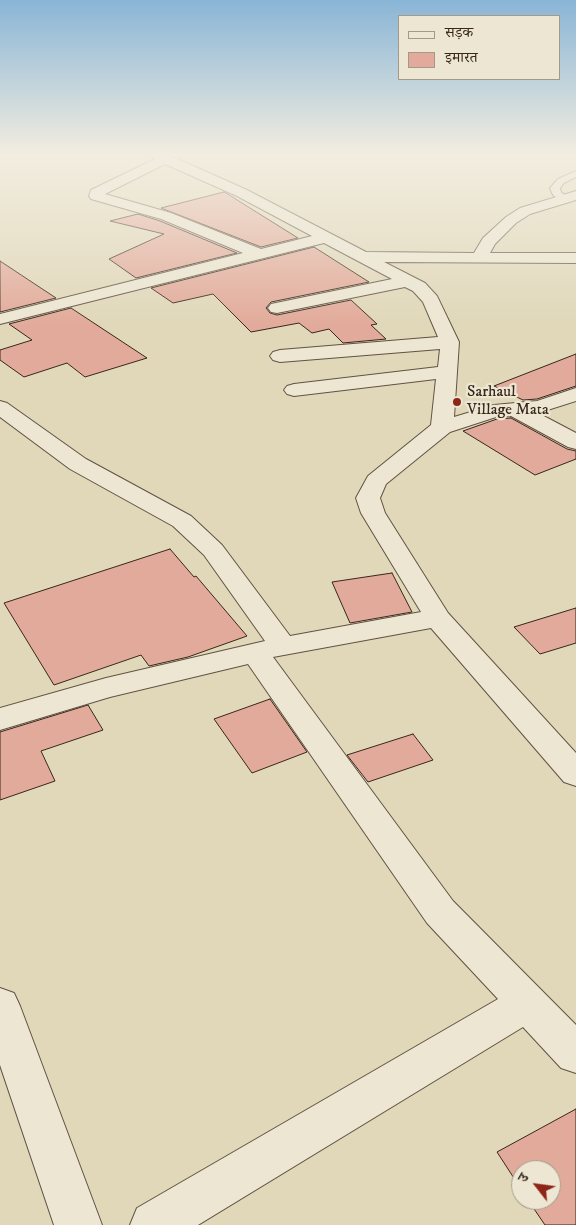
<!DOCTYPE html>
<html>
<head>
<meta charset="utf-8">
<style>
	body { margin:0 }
	#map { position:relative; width:576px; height:1225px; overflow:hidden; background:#e1d8ba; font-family:"IM FELL DW Pica","Noto Serif Devanagari",serif }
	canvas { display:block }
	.legend { position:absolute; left:398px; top:15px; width:162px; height:65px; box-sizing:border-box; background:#ece6d2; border:1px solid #a49989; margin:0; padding:6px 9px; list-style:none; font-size:15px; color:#38261b }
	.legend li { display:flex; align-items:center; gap:10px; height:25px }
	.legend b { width:25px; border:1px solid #a49989 }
	.north { position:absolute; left:511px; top:1160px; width:50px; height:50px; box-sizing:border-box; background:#ece6d2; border:1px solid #a49989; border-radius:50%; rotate:300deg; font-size:14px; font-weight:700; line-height:20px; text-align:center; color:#38261b }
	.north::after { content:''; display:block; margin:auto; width:18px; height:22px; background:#8f2418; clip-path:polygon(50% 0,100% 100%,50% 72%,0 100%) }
</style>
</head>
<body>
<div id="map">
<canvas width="576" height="1225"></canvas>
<ul class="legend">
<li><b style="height:6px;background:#ece6d2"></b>सड़क</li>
<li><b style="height:14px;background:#e2aa9a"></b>इमारत</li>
</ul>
<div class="north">उ</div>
</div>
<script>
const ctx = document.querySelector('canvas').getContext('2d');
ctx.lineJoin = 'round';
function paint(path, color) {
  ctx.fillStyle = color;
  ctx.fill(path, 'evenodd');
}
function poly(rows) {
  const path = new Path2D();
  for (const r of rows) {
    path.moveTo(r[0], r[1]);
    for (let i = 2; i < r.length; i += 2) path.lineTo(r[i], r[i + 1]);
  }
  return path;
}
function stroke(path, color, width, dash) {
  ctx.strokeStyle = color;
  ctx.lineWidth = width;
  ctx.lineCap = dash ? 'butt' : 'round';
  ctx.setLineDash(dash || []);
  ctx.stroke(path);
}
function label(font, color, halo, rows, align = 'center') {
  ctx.font = font + ' "IM FELL DW Pica",serif';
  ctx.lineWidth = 4.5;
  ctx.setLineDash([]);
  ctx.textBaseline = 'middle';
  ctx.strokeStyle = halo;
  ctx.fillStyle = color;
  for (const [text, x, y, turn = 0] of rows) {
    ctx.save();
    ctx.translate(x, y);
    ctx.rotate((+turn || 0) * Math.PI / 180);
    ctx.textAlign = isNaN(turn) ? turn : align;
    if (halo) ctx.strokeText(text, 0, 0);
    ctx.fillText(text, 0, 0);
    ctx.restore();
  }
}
const building = poly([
	[224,192,226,193,298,238,261,247,161,208,224,192],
	[138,214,160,221,237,253,136,278,109,259,164,234,110,221,138,214],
	[314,247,369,282,271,302,266,308,270,313,277,315,351,300,377,324,371,325,386,339,343,343,329,329,312,333,299,323,251,332,213,294,173,303,151,288,314,247],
	[0,261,56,298,0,312,0,261],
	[71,308,147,358,85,377,67,363,24,377,0,360,0,350,32,340,9,324,71,308],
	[576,354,576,386,537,399,523,400,494,386,576,354],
	[511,418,567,449,576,451,576,459,535,475,463,431,497,419,511,418],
	[170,549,194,577,196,576,247,636,188,657,149,666,141,655,54,685,4,603,170,549],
	[392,573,412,612,350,623,332,582,392,573],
	[576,608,576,643,540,654,514,627,576,608],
	[270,699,307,752,252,773,214,719,270,699],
	[88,705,103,730,41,751,55,781,0,800,0,732,88,705],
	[413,734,433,760,368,782,347,755,413,734],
	[576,1109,576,1225,545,1225,528,1200,551,1200,551,1170,521,1170,521,1189,497,1152,576,1109]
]);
paint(building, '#e2aa9a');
stroke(building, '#38261b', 1);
const service = poly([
	[576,171,576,177,564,183,560,188,561,192,568,198,566,200,560,200,553,195,550,188,558,179,576,171]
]);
const minor = poly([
	[147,154,171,156,247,190,366,252,474,253,483,238,506,217,520,208,576,191,576,200,530,214,516,223,495,244,490,253,576,253,576,263,384,262,425,283,437,296,459,342,454,417,494,405,537,401,576,388,576,401,538,413,576,433,576,449,568,447,511,416,496,417,450,432,386,484,380,498,385,513,448,613,576,753,576,786,564,782,431,628,273,657,453,901,576,1025,576,1073,561,1068,523,1027,198,1225,130,1225,137,1208,498,999,427,923,248,664,110,697,0,730,0,708,106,678,265,641,204,555,173,526,70,469,0,417,0,401,7,403,86,459,191,516,222,545,290,636,421,612,361,513,356,498,368,476,431,425,436,379,294,396,287,394,284,390,287,386,294,384,438,367,440,349,280,362,273,360,270,356,273,352,280,350,438,337,423,302,413,291,405,287,277,313,271,312,268,308,271,304,392,279,324,243,0,324,0,314,243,253,161,219,91,199,89,196,91,190,155,159,147,154],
	[165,164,237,196,312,236,261,249,171,213,105,194,165,164],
	[0,988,14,993,20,1006,102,1225,54,1225,0,1065,0,988]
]);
stroke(service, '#625243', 2);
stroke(minor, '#625243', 2);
paint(service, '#ece6d2');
paint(minor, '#ece6d2');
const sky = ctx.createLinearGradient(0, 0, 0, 326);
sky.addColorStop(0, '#89b5d6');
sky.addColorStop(0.47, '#f2ede0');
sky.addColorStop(1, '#f2ede000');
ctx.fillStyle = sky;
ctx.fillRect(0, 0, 576, 326);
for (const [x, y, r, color] of [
	[457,402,5,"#8f2418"]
]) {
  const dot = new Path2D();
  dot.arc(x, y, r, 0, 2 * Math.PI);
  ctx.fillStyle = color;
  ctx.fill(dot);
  stroke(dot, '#ece6d2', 2);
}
label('16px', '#38261b', '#ece6d2', [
	["Sarhaul",467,393],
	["Village Mata",467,411]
], 'left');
</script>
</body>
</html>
